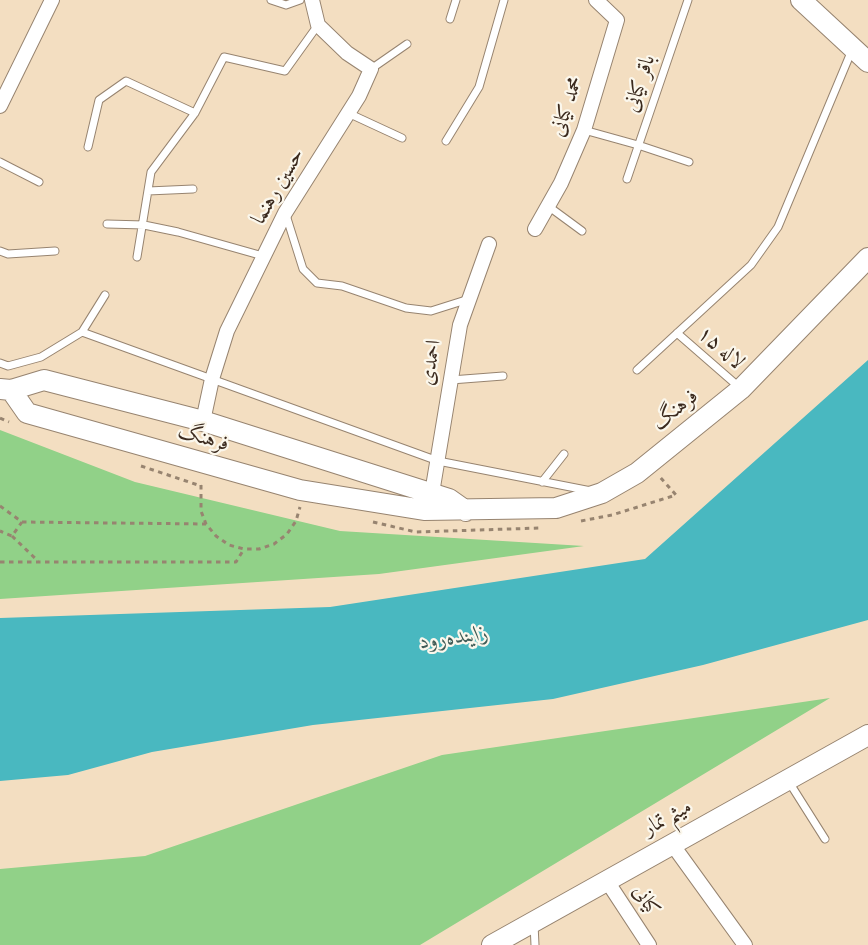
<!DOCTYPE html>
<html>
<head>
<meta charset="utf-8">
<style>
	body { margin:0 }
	canvas { display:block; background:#f3dec1 }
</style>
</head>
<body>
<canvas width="868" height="945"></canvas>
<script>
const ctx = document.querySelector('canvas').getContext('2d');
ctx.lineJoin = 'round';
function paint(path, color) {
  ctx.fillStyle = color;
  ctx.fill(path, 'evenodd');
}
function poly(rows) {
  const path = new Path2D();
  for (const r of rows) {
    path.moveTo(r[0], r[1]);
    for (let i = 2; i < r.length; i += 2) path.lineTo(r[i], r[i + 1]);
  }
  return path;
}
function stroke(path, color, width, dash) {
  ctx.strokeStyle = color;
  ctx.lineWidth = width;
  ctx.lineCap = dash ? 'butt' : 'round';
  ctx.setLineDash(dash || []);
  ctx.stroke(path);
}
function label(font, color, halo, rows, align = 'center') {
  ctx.font = font + ' "IM FELL Double Pica",Amiri,serif';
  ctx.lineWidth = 4.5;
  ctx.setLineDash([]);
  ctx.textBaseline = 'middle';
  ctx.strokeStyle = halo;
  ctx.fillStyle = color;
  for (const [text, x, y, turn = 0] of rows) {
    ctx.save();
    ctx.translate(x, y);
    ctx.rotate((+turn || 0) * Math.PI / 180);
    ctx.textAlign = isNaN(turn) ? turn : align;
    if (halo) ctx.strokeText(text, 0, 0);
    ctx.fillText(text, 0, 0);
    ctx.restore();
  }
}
paint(poly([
	[0,430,135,482,340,531,584,546,379,574,0,599],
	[830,698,420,945,0,945,0,869,145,856,442,755]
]), '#91d188');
paint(poly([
	[868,360,868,620,703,665,553,699,313,725,152,752,68,775,0,781,0,618,330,607,645,559]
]), '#49b8c0');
const lane = poly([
	[271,0,286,5,300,0],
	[450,19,456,0],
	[371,69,407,44],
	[348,113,402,138],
	[584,130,638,145,689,162],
	[446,141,479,87,504,0],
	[88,147,99,100,126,81,195,113],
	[0,162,39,182],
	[627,179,688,0],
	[148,191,193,189],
	[548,206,582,231],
	[286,215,303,269,317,283,342,286,406,308,431,311,469,299],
	[107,224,144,225,178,232,263,256],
	[0,251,8,254,55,251],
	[137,257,151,172,195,113,224,57,285,71,318,25],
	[82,332,105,295],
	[677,333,739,387],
	[0,363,8,366,41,357,82,332,438,461,591,491],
	[637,370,751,265,778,227,852,50],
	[451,380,503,376],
	[542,482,564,454],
	[789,782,825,839],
	[534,924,535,945]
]);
const street = poly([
	[0,106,52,0],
	[535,229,561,183,584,130,617,20,596,0],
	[203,421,212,379,227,331,285,213,359,96,371,69,347,53,318,25,312,0],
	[432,493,460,325,489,244],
	[672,844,745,945],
	[607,881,649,945]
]);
const secondary = poly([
	[801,0,868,62],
	[0,389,11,390,44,380,203,421,449,499,466,511],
	[11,390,27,413,300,490,424,510,556,508,602,493,637,473,741,389,868,258],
	[492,945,868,735]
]);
stroke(lane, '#978470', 9);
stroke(street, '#978470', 16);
stroke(secondary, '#978470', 22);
stroke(poly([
	[0,418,9,422],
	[141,466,201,486],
	[201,485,201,511,206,524,216,536,229,545,244,549,259,549,274,544,287,534,296,521,300,507],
	[0,506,22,522,12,536,0,531],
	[581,521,612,515,676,495,660,477],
	[22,522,206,524],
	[373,522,416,532,540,528],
	[12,536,38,561],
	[0,562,236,562,244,549]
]), '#978470', 3, [4.5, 4.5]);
stroke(lane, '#fff', 7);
stroke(street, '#fff', 14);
stroke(secondary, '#fff', 20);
label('21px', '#3b2a1e', '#fbf7ec', [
	["باقر کیانی",641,84,-72],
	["محمد کیانی",568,107,-71],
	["حسین رهنما",279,187,-60],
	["لاله ۱۵",720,349,41],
	["احمدی",432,363,-81],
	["فرهنگ",676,411,-39],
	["فرهنگ",203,439,16],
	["میثم تمار",668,819,-29],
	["کیانی",645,901,57]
]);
label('italic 22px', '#405c57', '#fbf7ec', [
	["زاینده‌رود",454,639,-8]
]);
</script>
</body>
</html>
